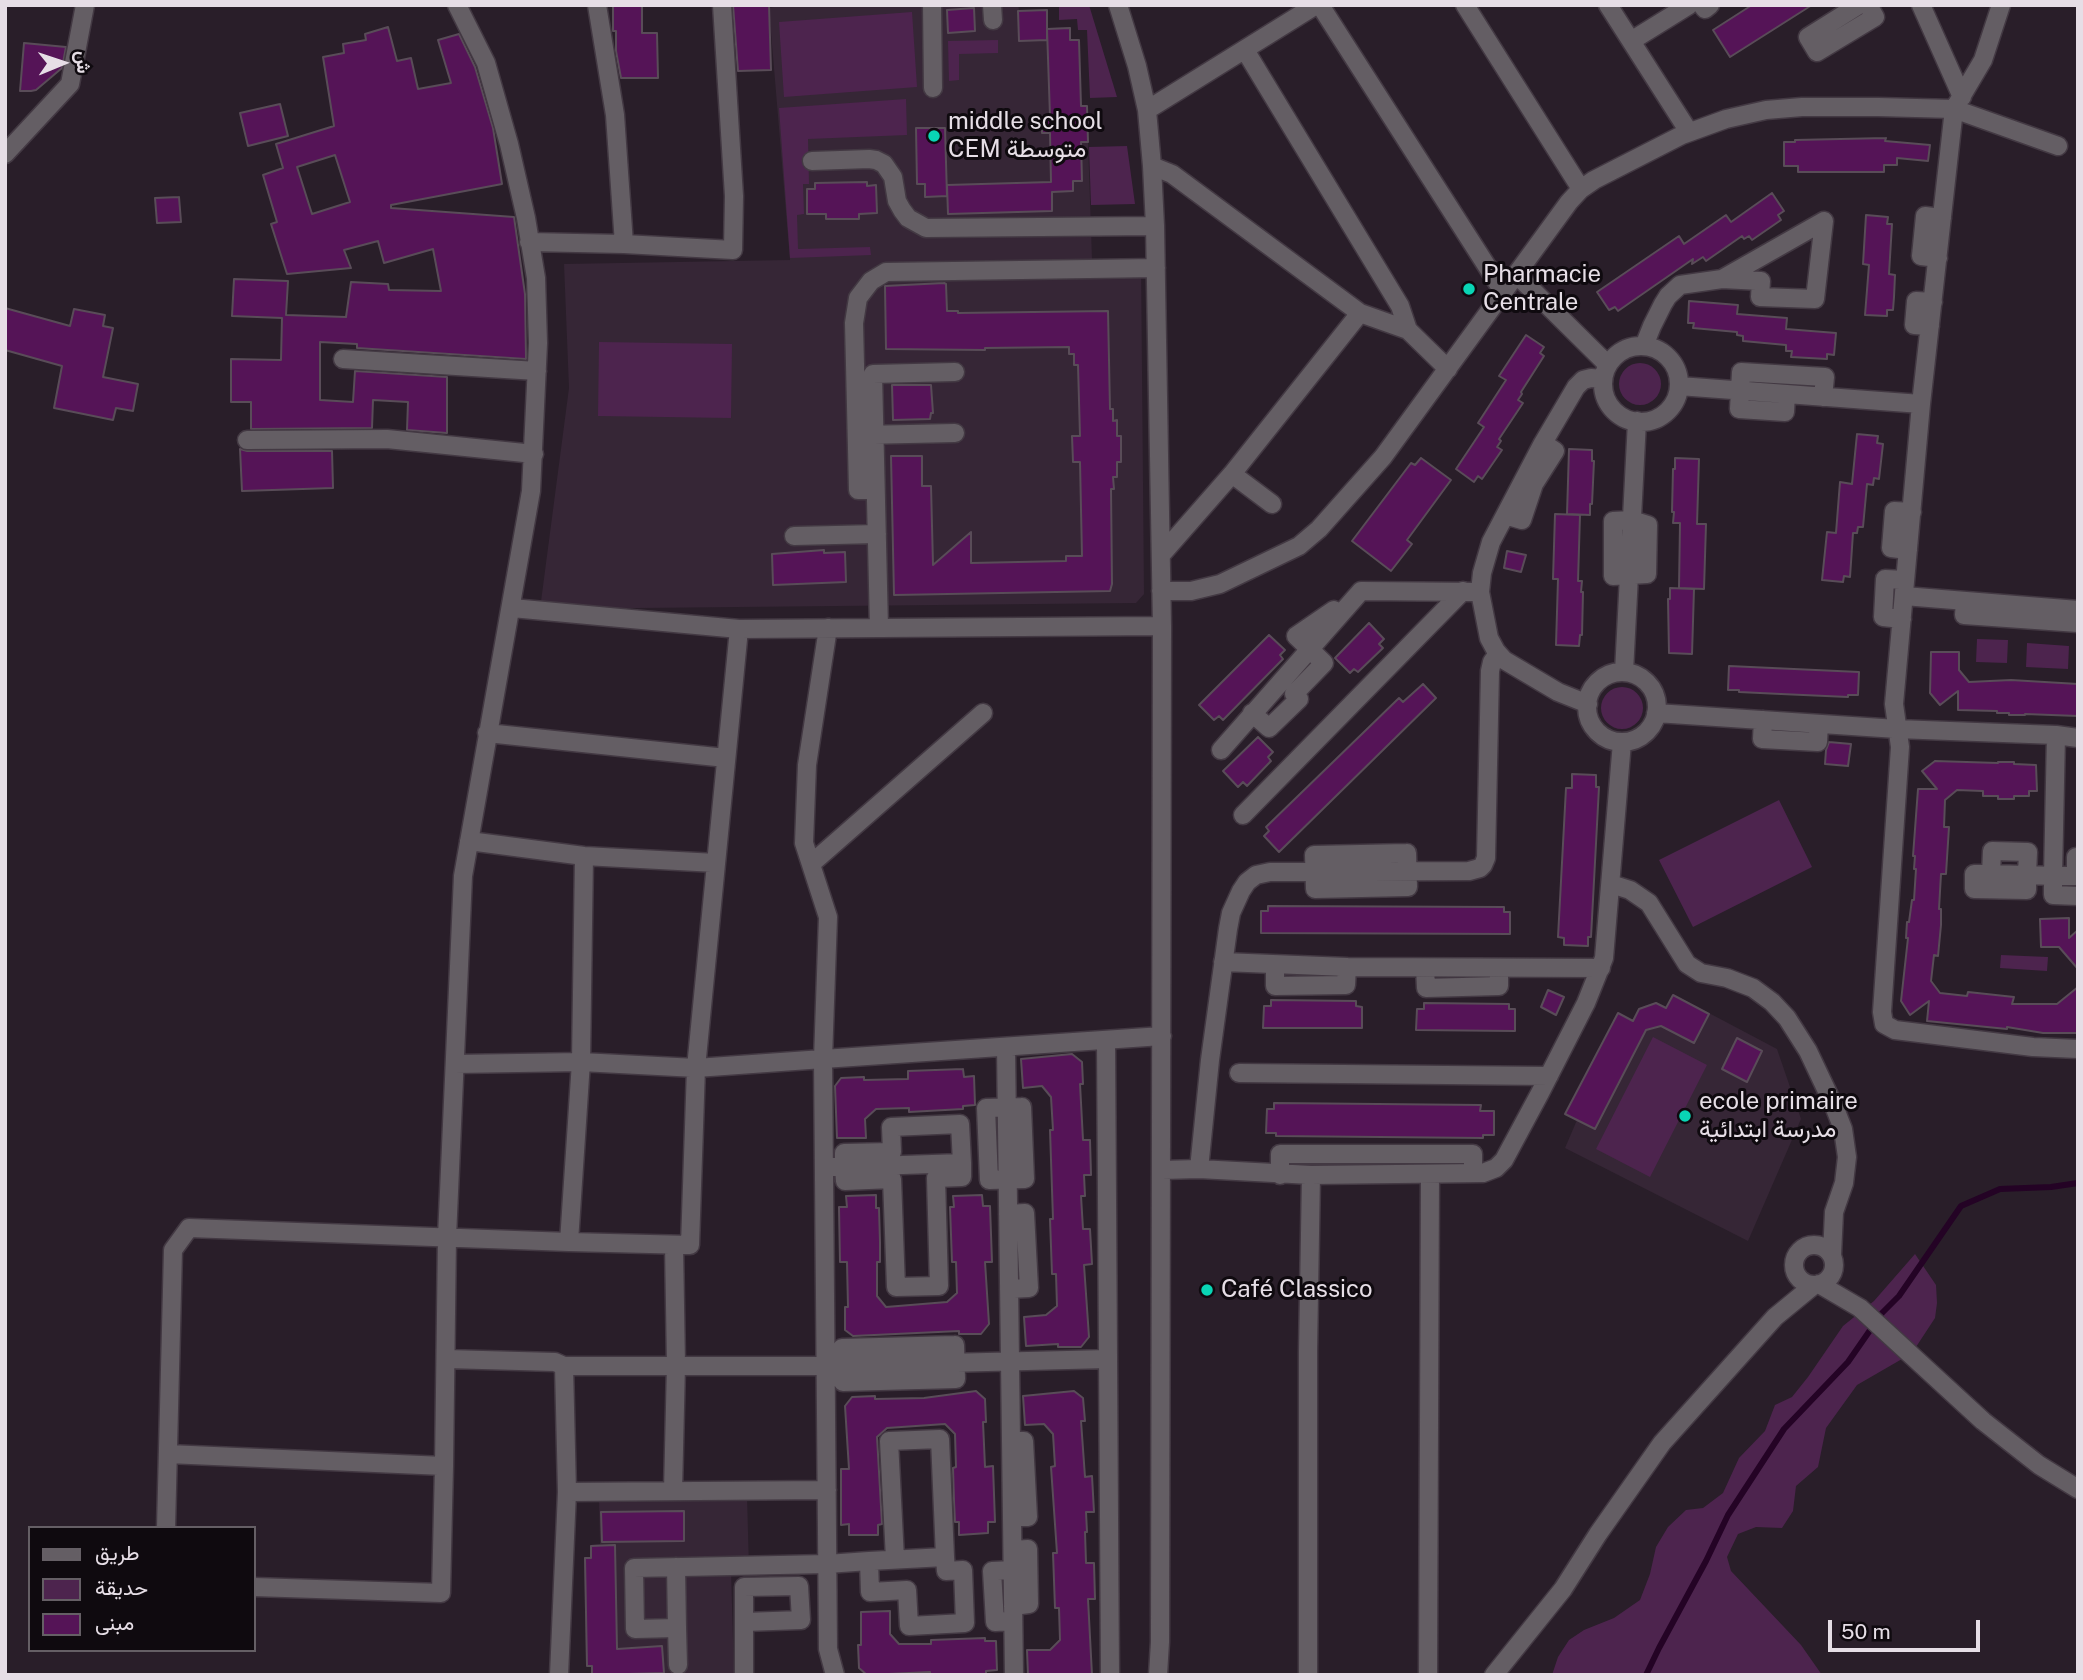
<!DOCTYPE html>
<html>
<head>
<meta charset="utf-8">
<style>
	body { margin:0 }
	#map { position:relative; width:2083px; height:1680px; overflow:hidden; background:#291e29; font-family:"Public Sans",Vazirmatn,sans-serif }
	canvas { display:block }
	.frame { position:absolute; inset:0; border:7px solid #e6dee6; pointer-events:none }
	.legend { position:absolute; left:28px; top:1526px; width:228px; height:126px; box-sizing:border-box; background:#0f0a0f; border:2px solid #655f65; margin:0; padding:9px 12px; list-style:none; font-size:21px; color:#e6dee6 }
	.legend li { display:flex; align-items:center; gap:14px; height:35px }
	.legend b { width:35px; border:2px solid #655f65 }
	.north { position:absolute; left:28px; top:28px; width:70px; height:70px; -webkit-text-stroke:5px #0f0a0f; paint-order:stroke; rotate:88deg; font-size:19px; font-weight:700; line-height:28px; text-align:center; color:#e6dee6 }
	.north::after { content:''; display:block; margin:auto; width:24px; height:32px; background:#e6dee6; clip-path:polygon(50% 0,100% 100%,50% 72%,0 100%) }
	.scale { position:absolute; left:1828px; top:1620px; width:152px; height:32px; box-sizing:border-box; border:4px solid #e6dee6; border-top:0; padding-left:9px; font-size:21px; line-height:24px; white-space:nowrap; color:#e6dee6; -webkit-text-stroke:5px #0f0a0f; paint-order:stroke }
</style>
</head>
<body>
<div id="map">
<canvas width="2083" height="1680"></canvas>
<div class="frame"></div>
<ul class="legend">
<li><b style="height:9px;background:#645e64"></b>طريق</li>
<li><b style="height:19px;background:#4d244e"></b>حديقة</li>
<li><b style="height:19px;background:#551457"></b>مبنى</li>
</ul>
<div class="north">ش</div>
<div class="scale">50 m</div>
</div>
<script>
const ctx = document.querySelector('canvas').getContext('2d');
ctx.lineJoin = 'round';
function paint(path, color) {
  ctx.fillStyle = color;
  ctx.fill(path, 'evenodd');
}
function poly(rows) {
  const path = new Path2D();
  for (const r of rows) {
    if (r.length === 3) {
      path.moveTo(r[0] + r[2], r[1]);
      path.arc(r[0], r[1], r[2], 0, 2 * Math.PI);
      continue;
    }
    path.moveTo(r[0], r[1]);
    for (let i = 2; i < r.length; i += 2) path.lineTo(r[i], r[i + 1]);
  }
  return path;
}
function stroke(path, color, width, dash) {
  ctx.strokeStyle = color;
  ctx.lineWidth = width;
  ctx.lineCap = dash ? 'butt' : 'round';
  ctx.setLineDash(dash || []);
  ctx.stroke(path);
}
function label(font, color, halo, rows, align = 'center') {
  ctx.font = font + ' "Public Sans",Vazirmatn,sans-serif';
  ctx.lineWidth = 6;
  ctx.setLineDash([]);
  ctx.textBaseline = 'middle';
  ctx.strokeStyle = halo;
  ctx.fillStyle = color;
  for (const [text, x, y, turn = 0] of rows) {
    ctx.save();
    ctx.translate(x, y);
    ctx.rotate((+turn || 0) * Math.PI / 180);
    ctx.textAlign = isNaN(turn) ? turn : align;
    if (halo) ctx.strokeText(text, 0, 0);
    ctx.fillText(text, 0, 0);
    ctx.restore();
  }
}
paint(poly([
	[782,5,1018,5,1019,10,1047,10,1048,28,1071,27,1071,39,1079,39,1081,106,1087,106,1087,117,1092,117,1092,131,1088,132,1088,142,1092,259,1141,260,1144,594,1136,603,540,609,569,388,564,264,790,260,769,8],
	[1673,994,1777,1049,1801,1119,1748,1241,1565,1148,1577,1120,1565,1114,1618,1012,1632,1020,1639,1008,1656,1002,1666,1007],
	[747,1495,749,1569,731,1570,734,1674,592,1675,591,1666,586,1666,584,1557,590,1557,590,1545,600,1544,599,1498]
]), '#362636');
paint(poly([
	[1059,5,1089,5,1117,97,1090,98,1087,30,1078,30,1077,19,1059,20],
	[912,12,917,87,784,97,779,22],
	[998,40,998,53,959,54,959,80,949,81,948,41],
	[906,99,907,135,808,139,809,184,803,184,804,214,797,215,798,249,870,247,871,255,790,258,779,108],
	[1127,146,1135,204,1091,205,1089,147],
	[599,342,732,344,731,418,598,416],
	[1640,384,21],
	[1977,639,2008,640,2007,663,1976,662],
	[2027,643,2069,646,2068,669,2026,667],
	[1622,708,21],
	[1779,800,1812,867,1693,927,1659,860],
	[2001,955,2048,957,2047,971,2000,968],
	[1653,1037,1707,1065,1650,1177,1596,1149],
	[1915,1254,1936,1285,1937,1303,1935,1318,1916,1347,1902,1359,1857,1385,1826,1428,1818,1467,1796,1486,1793,1511,1782,1528,1756,1527,1738,1534,1727,1557,1731,1571,1801,1645,1822,1675,1552,1675,1558,1657,1569,1640,1584,1630,1614,1618,1640,1600,1650,1574,1656,1547,1668,1527,1686,1510,1703,1508,1723,1493,1739,1458,1765,1431,1775,1405,1792,1397,1808,1377,1843,1326,1874,1301]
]), '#4d244e');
stroke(poly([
	[1646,1675,1659,1648,1706,1561,1728,1515,1784,1429,1848,1362,1882,1313,1899,1296,1961,1206,2000,1189,2051,1187,2078,1183]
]), '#240325', 6);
const building = poly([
	[613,5,642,5,642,33,657,33,658,78,621,78,616,51,616,31,613,31,613,5],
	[733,5,769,5,771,70,738,71,733,5],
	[1752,5,1812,5,1730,57,1713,30,1752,5],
	[974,8,975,31,948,33,947,10,974,8],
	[1047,10,1047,40,1019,41,1018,11,1047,10],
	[388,27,397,61,411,58,418,89,451,83,438,40,459,34,475,67,493,128,502,184,391,205,391,208,514,217,525,294,526,359,357,348,357,344,320,342,320,400,353,402,355,371,447,377,447,433,407,430,408,402,373,400,372,428,251,429,251,402,231,402,231,359,281,360,282,318,232,316,234,279,288,281,286,315,346,317,351,282,388,284,389,290,441,291,433,249,384,263,378,241,344,250,351,268,287,274,271,224,277,222,263,175,283,168,276,144,334,126,323,57,344,53,343,44,366,40,365,34,388,27],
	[335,155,350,202,312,214,297,167,335,155],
	[1070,28,1070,40,1079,40,1081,106,1087,106,1088,142,1081,142,1082,181,1073,181,1073,191,1052,192,1052,211,948,214,947,185,1051,182,1050,133,1042,133,1042,116,1050,116,1047,29,1070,28],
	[24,43,66,47,62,68,36,90,31,91,20,91,24,43],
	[280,104,288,136,248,146,240,113,280,104],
	[916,128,945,128,947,196,925,197,925,184,917,184,916,128],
	[1886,138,1885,141,1930,145,1928,161,1897,158,1897,165,1884,165,1884,172,1798,172,1798,166,1784,166,1784,142,1795,142,1795,140,1886,138],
	[867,182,867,186,876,185,877,213,859,214,859,219,826,219,826,214,807,214,807,189,815,189,815,183,867,182],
	[1772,193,1784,211,1778,215,1781,220,1752,240,1749,236,1744,239,1742,236,1706,261,1703,257,1692,264,1693,259,1618,311,1615,307,1609,310,1597,292,1679,236,1684,244,1726,215,1731,222,1772,193],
	[179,197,181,222,157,223,155,198,179,197],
	[1866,215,1888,217,1887,224,1892,224,1889,274,1895,275,1894,297,1893,310,1887,310,1887,316,1865,315,1869,265,1863,264,1866,215],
	[944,283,946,284,947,311,958,311,958,313,1108,311,1110,409,1113,409,1113,421,1117,420,1117,436,1121,436,1121,462,1117,462,1117,477,1113,477,1114,489,1111,489,1112,584,1110,591,894,595,891,456,922,456,922,486,931,486,933,565,971,532,971,563,1066,561,1066,556,1082,556,1080,462,1073,462,1072,436,1080,436,1078,365,1074,365,1074,354,1069,354,1069,347,985,348,985,350,886,349,885,286,944,283],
	[1689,301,1738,305,1737,314,1787,318,1786,329,1836,333,1834,355,1827,354,1827,359,1791,357,1792,351,1786,351,1786,345,1743,341,1743,336,1737,335,1737,332,1693,328,1694,323,1688,323,1689,301],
	[5,308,70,326,74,309,105,315,103,326,113,328,103,377,138,384,133,411,116,408,113,420,54,408,62,366,5,350,5,308],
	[1526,335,1544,347,1540,353,1544,356,1521,392,1522,394,1518,400,1523,403,1499,439,1501,441,1497,447,1502,450,1482,479,1478,476,1474,482,1456,469,1484,427,1478,423,1506,380,1499,376,1526,335],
	[892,385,931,385,933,413,931,413,930,419,893,420,892,385],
	[1857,434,1878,436,1877,443,1883,444,1879,479,1874,478,1873,485,1867,484,1863,527,1858,527,1857,533,1853,533,1850,577,1844,576,1843,582,1822,580,1827,532,1836,533,1840,482,1852,484,1857,434],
	[240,449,247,451,332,451,333,488,242,491,240,449],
	[1569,449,1592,450,1592,461,1594,461,1592,504,1590,504,1590,515,1567,514,1569,449],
	[1421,458,1451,480,1407,540,1412,544,1391,571,1352,541,1411,463,1415,465,1421,458],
	[1675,458,1699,459,1697,524,1706,524,1704,589,1679,588,1680,523,1673,523,1674,512,1672,512,1673,469,1675,469,1675,458],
	[1555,514,1580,515,1578,581,1582,581,1581,592,1583,592,1582,635,1580,635,1579,646,1556,645,1558,579,1553,579,1555,514],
	[824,550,824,553,845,552,846,582,773,585,772,554,824,550],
	[1507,551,1526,555,1521,572,1504,568,1507,551],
	[1670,588,1694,589,1692,654,1669,653,1668,599,1670,599,1670,588],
	[1369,623,1384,639,1379,644,1383,648,1358,672,1354,669,1350,673,1335,658,1369,623],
	[1269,635,1285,650,1280,655,1283,659,1223,720,1219,716,1214,720,1199,705,1269,635],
	[1931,652,1959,652,1959,670,1969,682,2011,680,2078,684,2078,716,2025,714,2025,715,2009,715,2009,713,1997,713,1997,711,1958,710,1958,691,1940,705,1930,693,1931,652],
	[1729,666,1859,672,1858,695,1848,695,1848,697,1781,694,1739,692,1739,690,1728,690,1729,666],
	[1423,684,1436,698,1279,852,1264,836,1269,831,1266,827,1399,698,1403,702,1423,684],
	[1258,737,1273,752,1268,757,1271,761,1247,786,1243,782,1238,787,1223,771,1258,737],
	[1829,742,1851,744,1848,766,1825,764,1826,750,1829,742],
	[1935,761,1998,763,1998,762,2014,762,2014,764,2036,765,2037,791,2029,791,2029,796,2014,796,2014,799,1998,799,1998,796,1983,796,1983,791,1957,790,1945,800,1944,827,1949,827,1947,858,1946,874,1941,874,1939,909,1941,909,1941,925,1938,956,1934,955,1931,981,1940,993,1967,996,1968,992,2014,997,2012,1004,2057,1004,2078,987,2078,1033,2043,1033,2007,1027,2007,1029,1927,1021,1929,1001,1910,1015,1901,1001,1908,938,1906,938,1907,922,1909,922,1912,900,1914,900,1916,869,1914,869,1915,856,1913,856,1918,789,1937,789,1922,771,1935,761],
	[1572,774,1596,775,1596,787,1599,787,1591,937,1588,937,1588,946,1564,945,1564,938,1558,937,1566,788,1572,788,1572,774],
	[1268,906,1504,907,1504,912,1510,912,1510,934,1261,933,1261,911,1268,911,1268,906],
	[2069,918,2069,938,2078,930,2078,969,2059,947,2041,947,2040,919,2069,918],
	[1548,990,1564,997,1556,1015,1541,1007,1548,990],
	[1673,995,1709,1014,1694,1043,1661,1026,1646,1030,1595,1129,1565,1114,1618,1013,1633,1021,1639,1009,1656,1003,1666,1008,1673,995],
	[1271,1000,1356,1001,1356,1006,1362,1007,1362,1028,1263,1028,1264,1006,1271,1006,1271,1000],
	[1424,1003,1509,1004,1509,1009,1515,1009,1515,1031,1416,1030,1417,1009,1424,1009,1424,1003],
	[1737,1038,1762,1051,1747,1082,1722,1069,1737,1038],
	[1072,1054,1082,1062,1083,1084,1080,1084,1083,1140,1090,1140,1091,1175,1084,1175,1085,1196,1081,1196,1083,1229,1090,1229,1092,1264,1084,1265,1089,1337,1081,1347,1058,1347,1058,1344,1026,1346,1024,1317,1046,1315,1057,1306,1056,1274,1052,1274,1050,1219,1053,1219,1050,1130,1053,1130,1051,1097,1042,1086,1023,1088,1021,1059,1072,1054],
	[963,1069,964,1077,974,1076,975,1105,963,1106,963,1109,909,1112,909,1108,876,1109,865,1119,866,1138,837,1138,835,1086,841,1078,864,1077,864,1080,908,1079,908,1071,963,1069],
	[1274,1103,1481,1105,1480,1111,1494,1111,1494,1135,1483,1135,1483,1138,1276,1136,1276,1133,1266,1133,1267,1109,1274,1109,1274,1103],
	[876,1195,876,1208,879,1208,880,1242,880,1262,877,1262,877,1296,886,1307,947,1302,957,1293,956,1262,952,1262,950,1207,954,1207,953,1196,982,1195,983,1206,990,1206,992,1262,985,1262,989,1324,981,1334,959,1334,959,1331,853,1336,845,1330,845,1307,848,1307,847,1262,840,1262,839,1207,847,1207,846,1196,876,1195],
	[976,1391,985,1399,986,1422,983,1422,985,1467,993,1466,995,1522,988,1522,988,1533,959,1535,959,1522,955,1522,954,1501,953,1468,956,1467,955,1434,945,1424,887,1428,877,1437,882,1524,878,1525,878,1535,849,1535,849,1524,841,1525,841,1469,849,1469,845,1406,852,1397,875,1396,875,1399,924,1398,976,1391],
	[1074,1391,1083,1398,1085,1421,1081,1421,1085,1477,1092,1476,1094,1512,1086,1512,1087,1532,1085,1532,1086,1563,1094,1563,1095,1599,1088,1599,1092,1675,1028,1675,1027,1650,1050,1650,1060,1640,1059,1608,1055,1608,1053,1553,1057,1553,1051,1467,1055,1466,1053,1434,1044,1424,1025,1425,1023,1396,1074,1391],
	[684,1511,684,1541,602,1542,601,1512,684,1511],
	[615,1545,617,1649,662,1646,664,1673,592,1675,592,1666,587,1666,585,1558,591,1558,591,1546,615,1545],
	[890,1611,890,1634,899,1644,931,1644,931,1640,985,1638,985,1641,996,1641,997,1670,986,1671,986,1675,930,1675,930,1672,867,1675,859,1668,858,1645,861,1645,861,1612,890,1611]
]);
paint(building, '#551457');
stroke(building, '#594c58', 2);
const minor = poly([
	[932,5,933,88],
	[992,5,993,20],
	[1118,5,1137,66,1147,110,1152,166,1155,226,1162,626,1160,1642,1158,1675],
	[1320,5,1504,293],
	[1465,5,1581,189],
	[1608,5,1689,132],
	[1702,5,1705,9,1710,5],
	[1859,5,1808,37,1817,52,1875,17,1868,5],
	[1921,5,1962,97],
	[2001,5,1983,60,1954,109,1921,404,1894,704,1900,747,1882,1012,1884,1024,1895,1030,2033,1047,2078,1049],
	[1631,41,1689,5],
	[1245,50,1400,306,1408,330],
	[1147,110,1316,5],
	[5,154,70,84,85,5],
	[812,161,869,159,876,160,884,164,893,177,897,201,902,210,908,218,926,228,1155,226],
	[1152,166,1172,174,1360,313,1408,330,1448,369],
	[529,242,624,244,615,115,597,5],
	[624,244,733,250,734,196,722,5],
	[1938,258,1921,256,1925,216,1942,218],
	[1517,275,1608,365],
	[1930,326,1914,325,1916,301,1933,302],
	[1644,346,1652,326,1663,304,1668,296,1680,285,1722,279,1761,281,1760,297,1815,299,1824,221,1722,279],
	[1641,384,38],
	[343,359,537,371],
	[1679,386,1921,404],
	[1786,394,1785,412,1739,409,1741,372,1825,377,1823,397],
	[863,435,955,433],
	[247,440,387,439,534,454],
	[1232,474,1272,504],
	[875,490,858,490,854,323,858,298,871,281,886,272,1156,268],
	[1505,515,1522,520,1534,484,1555,451,1543,443],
	[1632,520,1648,525,1647,574,1613,576,1613,521,1632,520],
	[794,536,877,534],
	[1908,550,1891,548,1894,511,1912,512],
	[1161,555,1232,474,1360,313],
	[1161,591,1191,591,1220,584,1299,546,1319,529,1383,457,1569,202,1581,189,1594,180,1682,135,1726,119,1766,110,1802,107,1878,107,1954,109,2058,146],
	[1904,596,2078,610],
	[1965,601,1964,615,2078,623],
	[512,608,739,629],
	[1902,619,1883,617,1885,579,1905,580],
	[879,628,873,374,955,372],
	[1624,672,1637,421],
	[1622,707,35],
	[1588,704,1558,692,1504,660,1496,651,1489,638,1480,592,1482,573,1491,542,1543,443,1576,387,1583,380,1591,378,1603,379],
	[1252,713,1269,728,1299,699,1294,694,1324,663,1296,636,1334,610],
	[1656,713,1897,729,2056,735,2078,738],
	[1763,720,1762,739,1818,742,1819,724],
	[487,733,726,758],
	[2056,735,2053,876,2078,876],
	[1221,750,1361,591,1480,592],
	[1243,815,1463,591],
	[469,841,584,856,716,863],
	[1407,853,1408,887,1315,889,1314,855,1407,853],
	[811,864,983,713],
	[1991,874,1992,851,2028,852,2027,875,2027,890,1974,889,1974,874,1991,874,2027,875,2053,876,2053,895,2078,896],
	[2076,876,2076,857,2078,857],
	[1611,884,1630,890,1649,903,1687,964,1701,973,1727,978,1753,988,1772,1002,1787,1018,1808,1051,1834,1106,1843,1129,1847,1157,1844,1183,1834,1212,1832,1255],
	[1223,962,1347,967,1601,968],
	[1275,966,1275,986,1346,985,1347,967],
	[1425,968,1426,988,1499,986,1499,969],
	[1106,1040,1110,1675],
	[1006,1047,1014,1675],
	[455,1064,581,1062,584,856],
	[1239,1073,1549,1076],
	[1022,1107,1025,1179,989,1180,986,1108,1022,1107],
	[824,1167,844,1167,962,1163,962,1177,936,1178,939,1286,896,1287,892,1179,845,1181,844,1167,844,1153,892,1152,891,1127,960,1124,962,1163],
	[1199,1169,1210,1060,1228,929,1231,913,1241,891,1247,882,1256,875,1270,872,1469,871,1480,868,1483,865,1486,858,1490,671,1492,662,1498,654],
	[1162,1170,1199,1169,1311,1175,1483,1173,1496,1168,1504,1160,1540,1093,1586,1003,1604,958,1622,742],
	[1280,1175,1280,1154,1473,1154,1473,1173],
	[1008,1214,1025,1213,1029,1288,1009,1289],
	[569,1242,690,1245,696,1068,823,1059,828,917,804,843,807,765,828,628],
	[1814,1265,20],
	[1819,1284,1860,1308,1983,1421,2039,1465,2078,1489],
	[955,1345,956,1379,843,1382,842,1348,955,1345],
	[446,1359,555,1362,564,1366,826,1366,1108,1359],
	[1011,1441,1024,1441,1028,1517,1012,1517],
	[168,1454,444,1466,441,1593,254,1587],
	[444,1466,447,1237,463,876,531,491,538,343,536,278,526,218,509,144,486,63,457,5],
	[673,1491,676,1365,674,1245],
	[567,1492,827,1490],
	[166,1528,173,1250,189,1228,569,1242,581,1062,696,1068,739,629,1162,626],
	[1013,1550,1028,1549,1029,1604,1013,1606],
	[895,1559,889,1441,940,1439,945,1557],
	[676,1567,677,1628],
	[1013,1570,992,1571,995,1622,1013,1621],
	[678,1665,677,1628,635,1629,634,1568,827,1564,869,1561,945,1557,946,1571,963,1570,965,1623,909,1626,907,1590,870,1592,869,1561],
	[559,1675,567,1492,564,1366],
	[744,1675,744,1587,799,1586,801,1620,745,1622],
	[835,1675,828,1649,823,1059,1162,1036],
	[1308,1675,1308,1352,1311,1175],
	[1428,1675,1430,1174],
	[1494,1675,1563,1589,1598,1534,1662,1443,1775,1317,1814,1285]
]);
stroke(minor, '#433943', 21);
stroke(minor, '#645e64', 18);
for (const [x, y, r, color] of [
	[934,136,7,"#09d5b5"],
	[1469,289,7,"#09d5b5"],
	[1685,1116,7,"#09d5b5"],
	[1207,1290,7,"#09d5b5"]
]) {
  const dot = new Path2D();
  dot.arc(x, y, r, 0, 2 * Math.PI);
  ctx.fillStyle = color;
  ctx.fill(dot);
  stroke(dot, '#0f0a0f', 2.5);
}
label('24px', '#e6dee6', '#0f0a0f', [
	["middle school",948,122],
	["CEM متوسطة",948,150],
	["Pharmacie",1483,275],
	["Centrale",1483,303],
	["ecole primaire",1699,1102],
	["مدرسة ابتدائية",1699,1130],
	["Café Classico",1221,1290]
], 'left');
</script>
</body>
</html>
